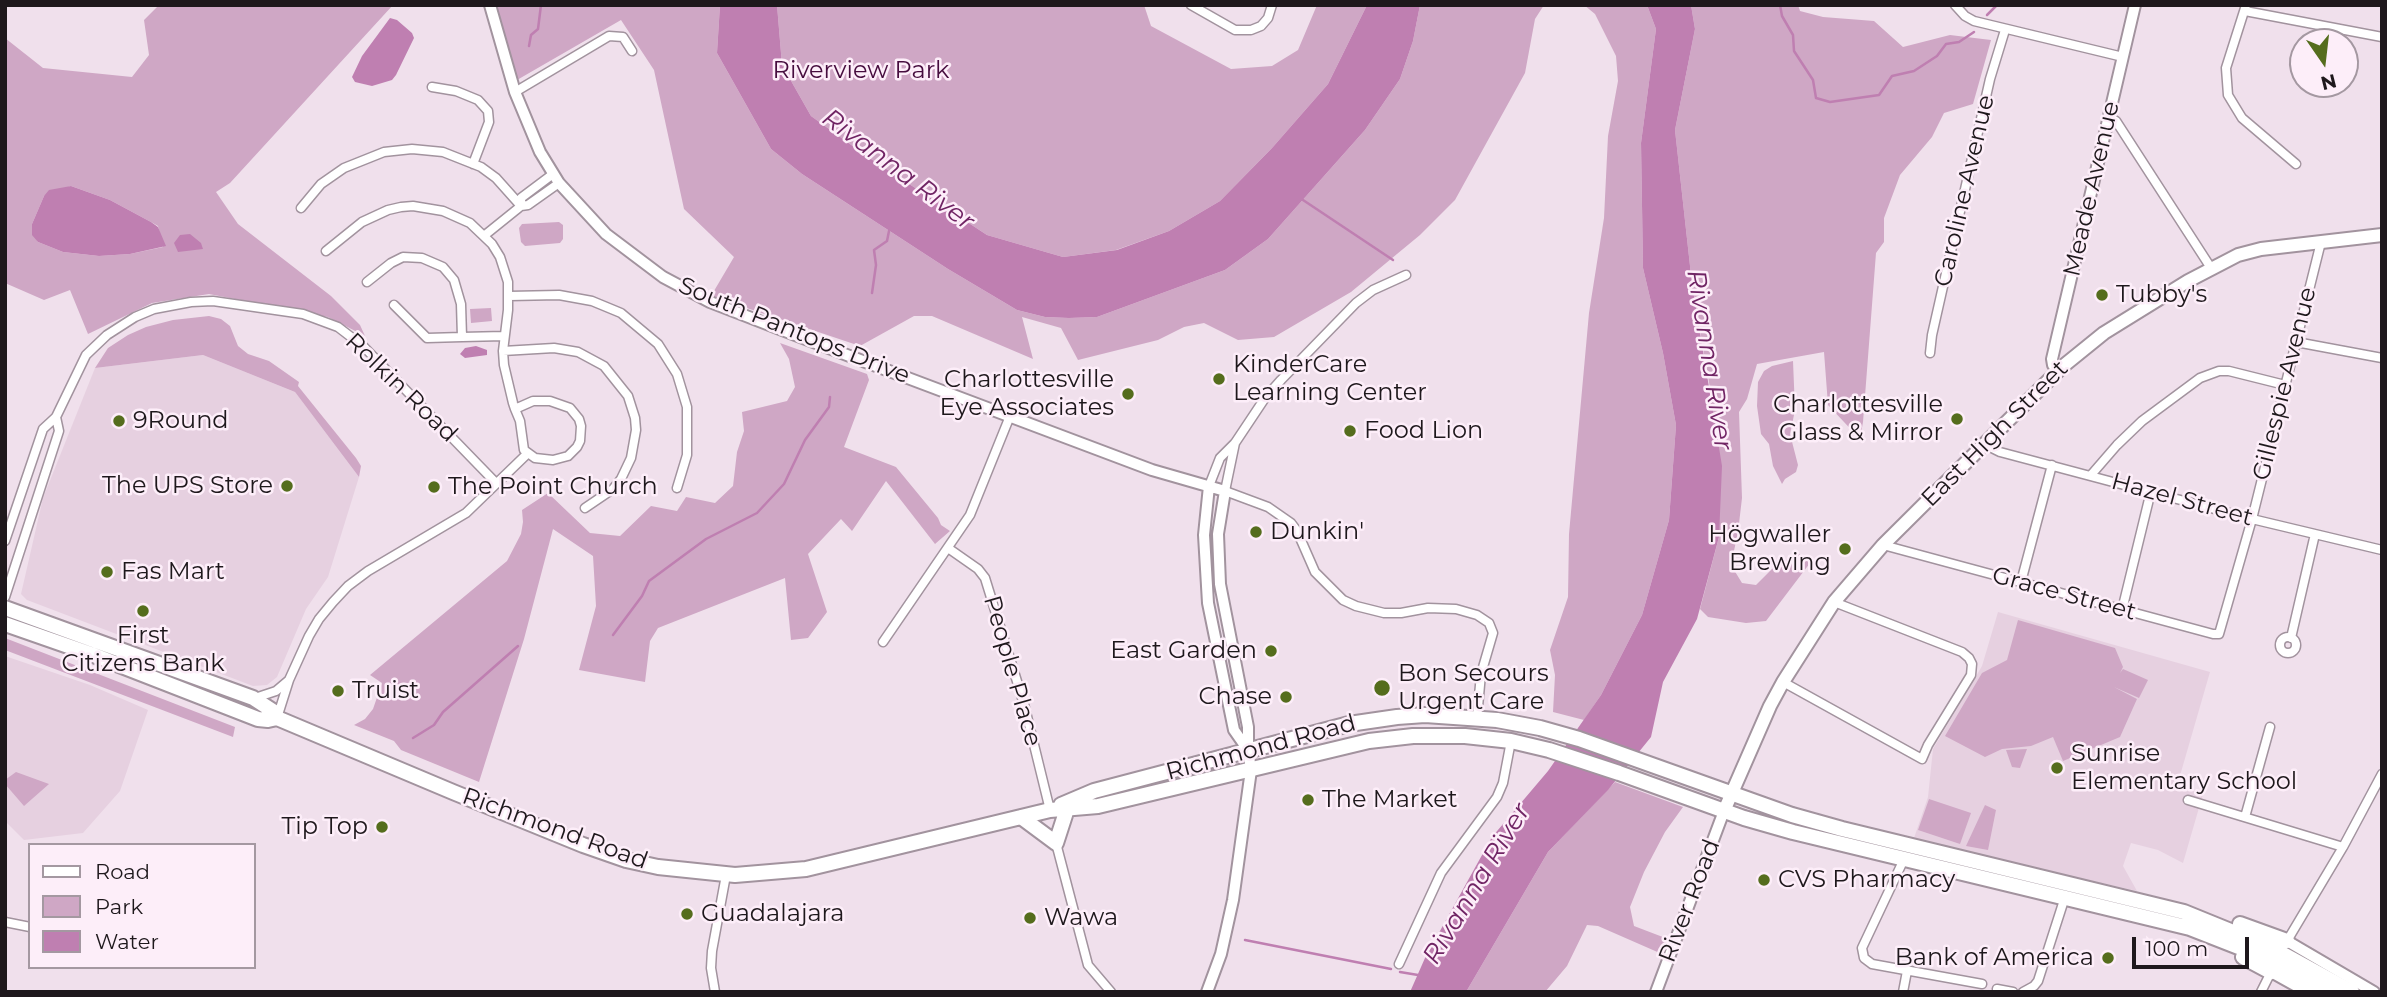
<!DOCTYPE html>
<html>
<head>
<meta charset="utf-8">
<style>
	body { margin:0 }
	#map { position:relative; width:2387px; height:997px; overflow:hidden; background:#f0e0ec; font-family:Montserrat,sans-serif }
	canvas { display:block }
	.frame { position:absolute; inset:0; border:7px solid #1e181c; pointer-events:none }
	.legend { position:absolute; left:28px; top:843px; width:228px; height:126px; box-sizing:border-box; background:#fdeef9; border:2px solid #a498a1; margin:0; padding:9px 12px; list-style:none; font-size:21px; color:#1e181c }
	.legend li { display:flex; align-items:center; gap:14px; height:35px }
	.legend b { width:35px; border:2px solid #a498a1 }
	.north { position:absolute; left:2289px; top:28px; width:70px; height:70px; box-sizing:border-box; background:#fdeef9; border:2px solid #a498a1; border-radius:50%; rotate:166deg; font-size:19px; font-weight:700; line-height:28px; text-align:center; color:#1e181c }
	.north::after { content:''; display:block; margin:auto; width:24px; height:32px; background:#556d1d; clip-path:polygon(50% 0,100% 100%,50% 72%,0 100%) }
	.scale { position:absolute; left:2132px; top:937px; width:117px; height:32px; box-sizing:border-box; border:4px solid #1e181c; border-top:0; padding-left:9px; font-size:21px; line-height:24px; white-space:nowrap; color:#1e181c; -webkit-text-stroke:5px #fdeef9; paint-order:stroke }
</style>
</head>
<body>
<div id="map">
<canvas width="2387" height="997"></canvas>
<div class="frame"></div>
<ul class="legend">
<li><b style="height:9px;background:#fff"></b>Road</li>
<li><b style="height:19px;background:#cfa7c5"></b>Park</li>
<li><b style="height:19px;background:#bf7fb1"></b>Water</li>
</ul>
<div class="north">N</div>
<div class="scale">100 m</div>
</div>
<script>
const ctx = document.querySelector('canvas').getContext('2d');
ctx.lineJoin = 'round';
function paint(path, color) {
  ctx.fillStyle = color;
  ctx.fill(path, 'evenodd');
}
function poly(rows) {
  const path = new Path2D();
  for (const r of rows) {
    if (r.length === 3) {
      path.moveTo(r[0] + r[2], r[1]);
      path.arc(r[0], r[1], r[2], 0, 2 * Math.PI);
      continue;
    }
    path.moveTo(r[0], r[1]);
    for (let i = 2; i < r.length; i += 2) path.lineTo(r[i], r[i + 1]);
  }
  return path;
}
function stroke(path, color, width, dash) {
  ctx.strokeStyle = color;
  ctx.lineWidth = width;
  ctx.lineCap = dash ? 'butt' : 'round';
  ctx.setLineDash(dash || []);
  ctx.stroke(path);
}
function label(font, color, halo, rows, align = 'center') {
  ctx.font = font + ' Montserrat,sans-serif';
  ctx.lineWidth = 5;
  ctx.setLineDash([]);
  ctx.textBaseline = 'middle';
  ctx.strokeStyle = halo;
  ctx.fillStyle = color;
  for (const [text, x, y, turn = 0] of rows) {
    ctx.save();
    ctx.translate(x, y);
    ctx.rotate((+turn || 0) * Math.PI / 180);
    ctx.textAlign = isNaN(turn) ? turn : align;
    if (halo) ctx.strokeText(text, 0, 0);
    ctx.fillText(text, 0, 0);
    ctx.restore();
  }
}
paint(poly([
	[203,355,295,392,359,477,328,577,306,609,277,677,267,685,253,686,27,600,21,594,43,498,95,368],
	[1998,612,2210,672,2177,786,2203,794,2183,863,2158,850,2131,843,2123,866,2137,891,1913,841,1928,797,1933,749,1982,666],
	[5,656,90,685,148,710,120,791,83,833,24,840,5,821]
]), '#e6d0e0');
paint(poly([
	[159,5,393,5,230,183,216,192,238,224,331,296,360,325,365,336,328,317,209,294,152,303,88,334,70,290,44,300,5,283,5,38,43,68,132,77,149,55,144,20],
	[71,186,110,200,151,222,158,226,163,247,130,254,99,256,63,252,38,242,32,229,32,224,44,196],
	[494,5,720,5,717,53,771,149,802,174,948,269,1017,310,1045,317,1069,318,1097,317,1225,270,1268,239,1365,130,1400,79,1413,41,1420,5,1544,5,1535,19,1525,73,1455,200,1420,235,1351,292,1274,337,1238,340,1204,323,1184,327,1158,340,1078,360,1061,328,1022,317,1033,359,932,316,914,316,860,346,711,296,734,257,684,209,654,70,621,20,517,80],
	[777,5,1144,5,1151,26,1231,69,1272,66,1298,50,1317,5,1367,5,1328,84,1272,148,1220,201,1169,231,1116,250,1063,257,987,235,868,157,811,116,782,65],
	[1584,5,1647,5,1656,29,1641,143,1643,268,1663,353,1676,425,1669,520,1642,615,1601,695,1584,720,1553,712,1555,675,1550,650,1568,597,1569,534,1589,313,1604,218,1608,136,1618,81,1616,56,1595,14],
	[1691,5,1798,5,1800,11,1823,17,1874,21,1903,47,1950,35,1991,40,1973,104,1944,113,1932,137,1900,175,1884,218,1884,242,1876,253,1863,422,1860,439,1828,405,1824,352,1757,364,1747,399,1739,412,1742,498,1738,532,1731,565,1742,583,1756,585,1774,567,1798,553,1810,563,1766,621,1746,623,1708,617,1700,609,1719,537,1711,394,1692,284,1675,130,1695,29],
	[559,222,563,225,563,239,560,243,525,246,521,242,519,228,522,224],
	[491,308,492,321,471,323,470,309],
	[209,316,221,319,230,326,238,346,248,354,269,361,299,382,298,386,356,458,361,466,359,477,295,392,203,355,95,368,108,348,128,335,146,327,173,320],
	[780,343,867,374,869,380,844,447,896,467,938,518,941,525,950,531,935,544,886,481,852,531,841,519,808,554,827,612,808,638,791,640,785,578,658,628,650,641,645,682,579,670,596,606,593,556,553,529,524,639,479,782,401,750,394,741,354,725,365,719,373,709,382,683,370,675,507,561,521,534,523,522,522,510,548,493,590,533,620,536,651,506,677,511,686,497,715,503,733,486,737,452,744,431,742,412,787,401,795,387,789,359],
	[1793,361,1795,410,1790,434,1798,465,1796,472,1785,479,1782,484,1773,466,1769,444,1761,434,1757,406,1758,382,1764,371,1772,366],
	[2018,620,2115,648,2123,667,2120,673,2123,669,2148,680,2139,698,2114,687,2137,699,2120,737,2063,761,2053,737,2031,746,2002,749,1985,757,1945,736,1982,673,2007,660],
	[5,638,235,727,233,737,5,650],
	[2027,749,2020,768,2012,767,2006,750],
	[16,772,49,784,24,806,5,784,5,780],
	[1615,782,1683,807,1665,832,1644,872,1630,907,1634,926,1668,939,1662,954,1598,926,1587,925,1567,966,1545,992,1466,992,1548,852],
	[1929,799,1971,813,1960,844,1918,830],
	[1985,805,1996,810,1988,850,1966,846]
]), '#cfa7c5');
paint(poly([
	[720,5,777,5,782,65,811,116,868,157,987,235,1063,257,1117,250,1169,231,1220,201,1272,148,1328,84,1367,5,1420,5,1413,41,1400,79,1365,130,1268,239,1225,270,1097,317,1069,318,1045,317,1017,310,948,269,802,174,771,149,717,53],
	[1647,5,1691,5,1695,29,1675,130,1692,284,1722,466,1719,537,1697,619,1663,682,1651,737,1608,790,1548,852,1466,992,1410,992,1425,958,1492,837,1548,771,1601,695,1642,615,1669,520,1676,425,1663,353,1643,268,1641,143,1656,29],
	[390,18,397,20,412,33,414,38,396,75,392,80,372,86,355,82,352,77,362,56],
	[71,186,110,200,151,222,158,227,166,246,130,254,99,256,63,252,38,242,32,235,32,224,44,196,49,190],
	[190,234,201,243,203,249,178,252,174,243,180,235],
	[476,346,487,350,487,355,465,358,460,354,465,348]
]), '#bf7fb1');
stroke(poly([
	[1780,5,1782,16,1793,35,1794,51,1813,80,1816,98,1830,102,1879,95,1892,76,1914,71,1937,56,1946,44,1959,42,1974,32],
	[1987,15,1997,5],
	[529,46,531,35,538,29,541,5],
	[1303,200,1393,260],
	[872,293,876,265,874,250,887,241,889,231],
	[613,635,642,596,649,581,706,539,757,513,784,484,805,440,829,407,830,397],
	[413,738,434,725,443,712,518,646],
	[1245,940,1391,969],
	[1400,972,1418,975]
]), '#bf7fb1', 2.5);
const street = poly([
	[1191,5,1235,30,1251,30,1261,26,1268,18,1272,5],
	[1955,5,1965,16,1974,21,2123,57],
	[2246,5,2226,68,2228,95,2242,118,2296,164],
	[2245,11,2382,37],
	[432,87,456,91,478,100,488,111,489,122,473,164],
	[515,92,609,36,623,37,632,51],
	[2110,117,2116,121,2211,268],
	[521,206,521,198,553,174],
	[301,208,321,184,344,168,384,152,412,149,443,152,481,167,496,178,521,206],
	[485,235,521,206,528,205,559,183],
	[326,251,362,222,388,210,401,207,413,206,443,211,470,223,492,244,500,257,508,282,508,310,503,351,504,365,513,403,515,409,520,421,524,450,535,458,553,460,568,456,577,447,580,441,581,426,579,419,570,408,550,401,533,401,515,409],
	[367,282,391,263,403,257,422,258,443,267,454,280,461,304,462,337,504,336],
	[509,296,559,295,592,301,621,313,658,344,677,374,687,407,687,455,677,488],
	[394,305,427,338,462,337],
	[2296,342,2382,358],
	[503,351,554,348,578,352,604,366,628,396,635,418,636,430,631,458,621,479,613,489,585,508],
	[1930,353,1932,335,1990,79,2005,30],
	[1235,443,1225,491,1268,507,1291,523,1297,531,1315,572,1343,600,1356,606,1384,613,1401,613,1428,608,1456,609,1477,615,1489,623,1493,633,1481,674,1477,718],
	[1984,444,2000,452,2252,519,2382,550],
	[2091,475,2117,445,2142,421,2200,378,2219,371,2229,371,2285,385],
	[1209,486,1220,458,1235,443,1265,398,1281,380,1356,303,1373,290,1406,275],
	[5,541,43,429,56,417,86,355,107,335,135,317,154,309,191,302,213,301,303,314,338,327,364,347,496,483],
	[1883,545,2213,634,2219,634,2252,519,2321,242],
	[948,548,978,569,985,578,1024,704,1050,810],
	[2021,582,2052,465],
	[5,597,59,431,56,417],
	[2122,610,2151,491],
	[2288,645,8],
	[2291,638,2315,534],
	[883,642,970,515,1010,416],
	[1783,682,1922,759,1928,745,1971,675,1972,664,1969,658,1962,652,1834,602],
	[255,698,276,691,289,680],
	[277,718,289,680,309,636,319,619,333,602,348,586,368,571,466,513,527,454],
	[2188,800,2343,847],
	[2245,817,2270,727],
	[1056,843,1088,965,1111,992],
	[1905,857,1862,948,1864,958,1872,964,1982,984],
	[5,922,30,927],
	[2287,941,2343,847,2382,774],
	[1399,964,1441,873,1497,797,1503,783,1511,741],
	[1997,989,2013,992],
	[715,992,711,968,712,951,726,875],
	[1903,992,1907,971],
	[2023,992,2034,986,2038,981,2065,897],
	[2261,992,2271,972]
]);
const secondary = poly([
	[490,5,515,92,540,152,559,183,606,234,663,277,710,302,852,357,1152,470,1225,491,1218,534,1220,584,1248,727,1248,750,1251,770,1233,900,1221,954,1207,992],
	[2058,371,2053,365,2052,359,2135,5],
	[1209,486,1204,535,1208,603,1234,730,1248,750],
	[2287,941,2374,992],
	[2271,972,2307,992],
	[1656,992,1724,811]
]);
const primary = poly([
	[1724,811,1770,706,1783,682,1834,602,1883,545,2062,367,2104,333,2188,281,2238,255,2261,249,2382,235]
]);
const highway = poly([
	[5,608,253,698,273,711,277,718,453,792,583,845,626,860,658,867,735,875,806,869,1050,810,1098,806,1369,741,1413,736,1465,736,1511,741,1549,750,1619,773,1744,818,1793,832,2190,928,2259,955,2330,992],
	[5,624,91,654,258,719,268,720,277,718],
	[1061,805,1094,791,1349,724,1397,717,1425,715,1497,720,1540,728,1579,739,1792,815,1842,829,2184,912,2270,947,2352,992],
	[1021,817,1056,843],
	[1056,843,1067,809],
	[2240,924,2287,941],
	[2243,957,2271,972]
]);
stroke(street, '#a2939e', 11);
stroke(secondary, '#a2939e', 14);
stroke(primary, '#a2939e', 16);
stroke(highway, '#a2939e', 18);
stroke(street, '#fff', 8);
stroke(secondary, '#fff', 10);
stroke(primary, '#fff', 12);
stroke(highway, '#fff', 14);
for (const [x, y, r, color] of [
	[2102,295,7,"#556d1d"],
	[1219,379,7,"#556d1d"],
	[1128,394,7,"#556d1d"],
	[1957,419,7,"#556d1d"],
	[119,421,7,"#556d1d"],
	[1350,431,7,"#556d1d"],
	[287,486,7,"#556d1d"],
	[434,487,7,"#556d1d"],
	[1256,532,7,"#556d1d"],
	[1845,549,7,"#556d1d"],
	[107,572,7,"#556d1d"],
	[143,611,7,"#556d1d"],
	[1271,651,7,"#556d1d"],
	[1382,688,9,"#556d1d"],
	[338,691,7,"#556d1d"],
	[1286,697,7,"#556d1d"],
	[2057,768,7,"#556d1d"],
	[1308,800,7,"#556d1d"],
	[382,827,7,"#556d1d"],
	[1764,880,7,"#556d1d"],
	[687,914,7,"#556d1d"],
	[1030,918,7,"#556d1d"],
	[2108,958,7,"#556d1d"]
]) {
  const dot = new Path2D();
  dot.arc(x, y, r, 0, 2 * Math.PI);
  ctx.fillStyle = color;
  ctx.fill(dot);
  stroke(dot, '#fdeef9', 2.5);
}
label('24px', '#460c3e', '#fdeef9', [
	["Riverview Park",861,71]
]);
label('24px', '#1e181c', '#fdeef9', [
	["Meade Avenue",2092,189,-77],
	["Caroline Avenue",1965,191,-77],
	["South Pantops Drive",794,331,22],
	["Gillespie Avenue",2285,384,-76],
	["Rolkin Road",401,388,44],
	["East High Street",1995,434,-45],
	["Hazel Street",2182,500,15],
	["Grace Street",2064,594,15],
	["People Place",1012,671,74],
	["Richmond Road",1261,748,-15],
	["Richmond Road",555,829,20],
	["River Road",1690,901,-69]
]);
label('24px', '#1e181c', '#fdeef9', [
	["Tubby's",2116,295],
	["KinderCare",1233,365],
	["Learning Center",1233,393],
	["Charlottesville",1114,380,"right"],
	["Eye Associates",1114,408,"right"],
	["Charlottesville",1943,405,"right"],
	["Glass & Mirror",1943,433,"right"],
	["9Round",133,421],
	["Food Lion",1364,431],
	["The UPS Store",273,486,"right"],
	["The Point Church",448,487],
	["Dunkin'",1270,532],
	["Högwaller",1831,535,"right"],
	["Brewing",1831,563,"right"],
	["Fas Mart",121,572],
	["First",143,636,"center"],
	["Citizens Bank",143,664,"center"],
	["East Garden",1257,651,"right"],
	["Bon Secours",1398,674],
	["Urgent Care",1398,702],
	["Truist",352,691],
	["Chase",1272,697,"right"],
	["Sunrise",2071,754],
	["Elementary School",2071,782],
	["The Market",1322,800],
	["Tip Top",368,827,"right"],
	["CVS Pharmacy",1778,880],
	["Guadalajara",701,914],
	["Wawa",1044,918],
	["Bank of America",2094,958,"right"]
], 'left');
label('italic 26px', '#702464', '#fdeef9', [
	["Rivanna River",898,170,37],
	["Rivanna River",1709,360,81],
	["Rivanna River",1477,884,-59]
]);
</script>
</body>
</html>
